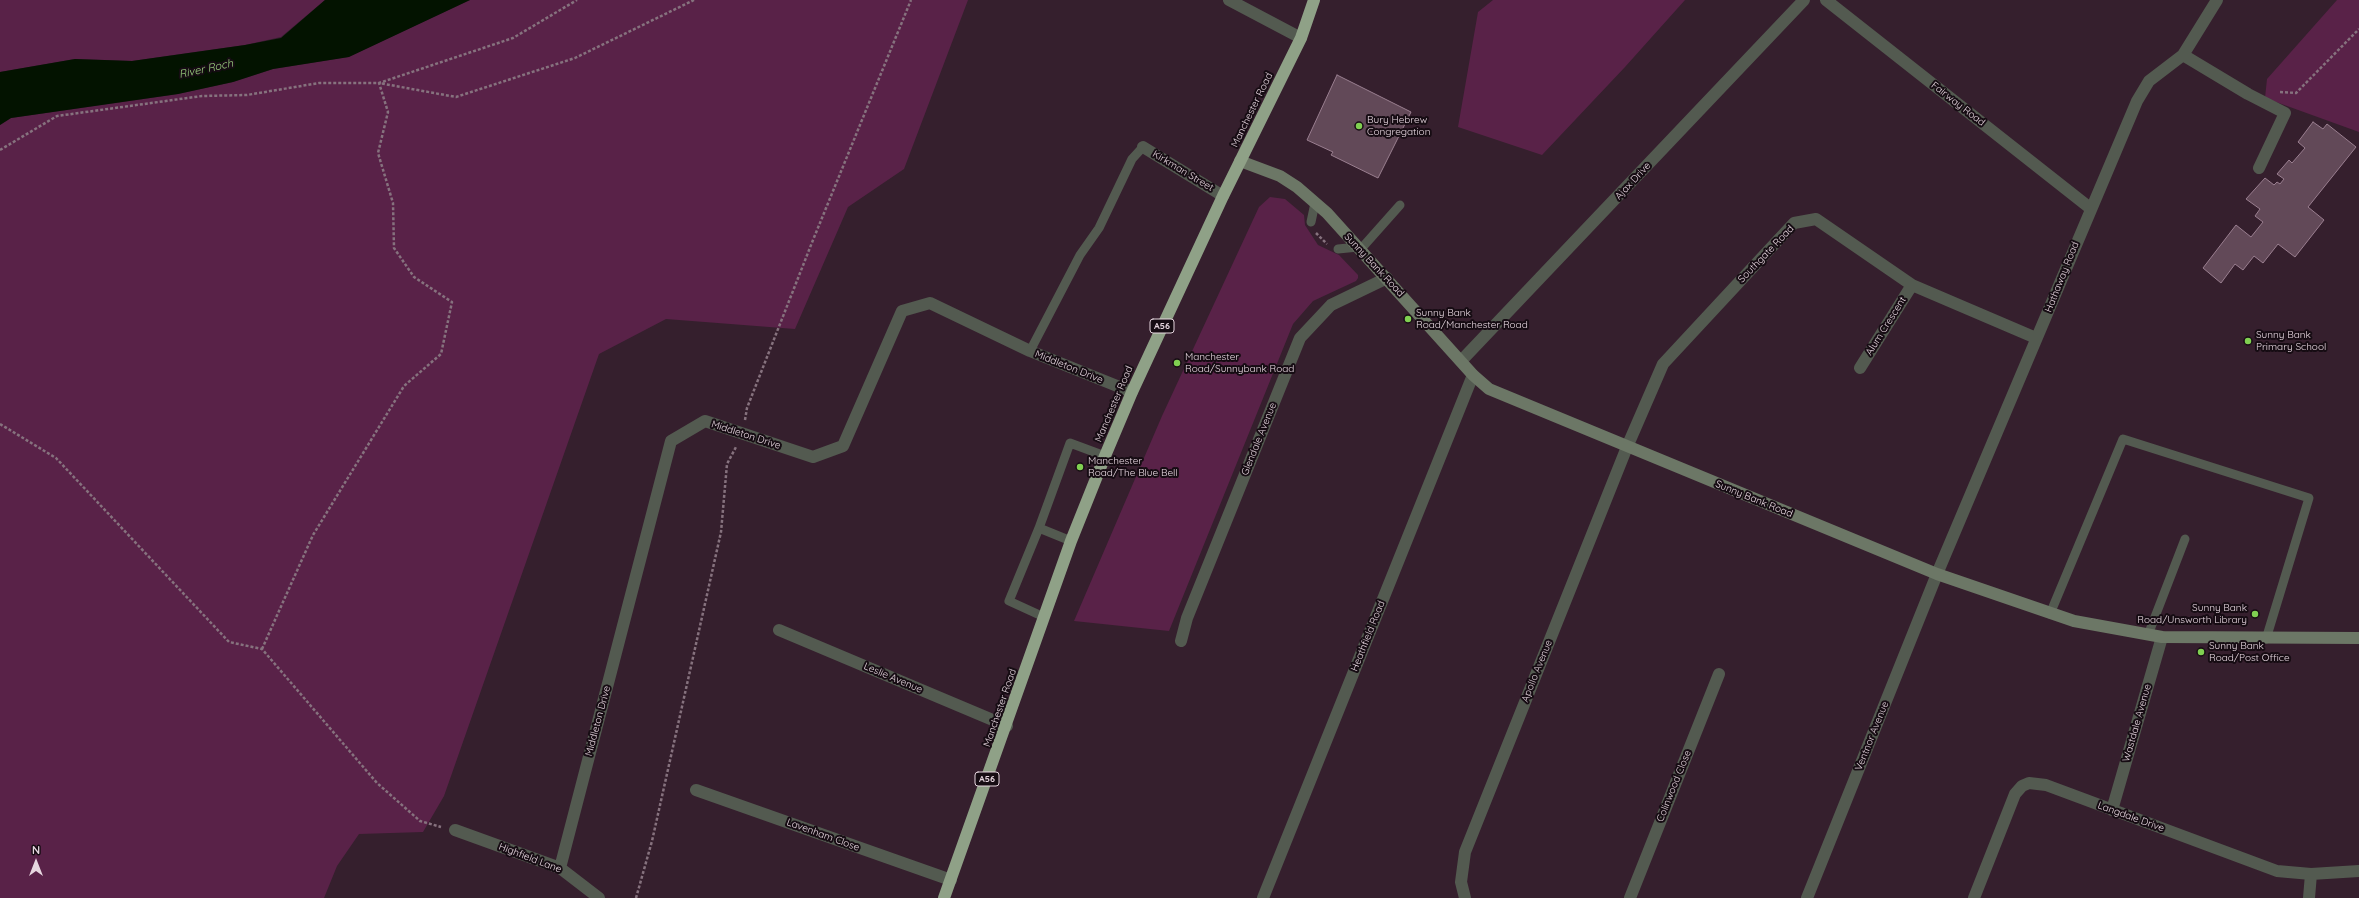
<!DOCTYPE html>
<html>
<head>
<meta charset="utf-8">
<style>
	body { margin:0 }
	#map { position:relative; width:2359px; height:898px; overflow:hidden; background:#351f2d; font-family:Quicksand,sans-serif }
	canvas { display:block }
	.north { position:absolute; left:16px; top:842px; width:40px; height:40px; -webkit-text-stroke:3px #160c13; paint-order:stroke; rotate:0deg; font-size:11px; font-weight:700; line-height:16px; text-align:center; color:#e6d6df }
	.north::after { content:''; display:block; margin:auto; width:14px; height:18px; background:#e6d6df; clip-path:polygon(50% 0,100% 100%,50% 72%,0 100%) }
</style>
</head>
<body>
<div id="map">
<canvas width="2359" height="898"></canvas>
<div class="north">N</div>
</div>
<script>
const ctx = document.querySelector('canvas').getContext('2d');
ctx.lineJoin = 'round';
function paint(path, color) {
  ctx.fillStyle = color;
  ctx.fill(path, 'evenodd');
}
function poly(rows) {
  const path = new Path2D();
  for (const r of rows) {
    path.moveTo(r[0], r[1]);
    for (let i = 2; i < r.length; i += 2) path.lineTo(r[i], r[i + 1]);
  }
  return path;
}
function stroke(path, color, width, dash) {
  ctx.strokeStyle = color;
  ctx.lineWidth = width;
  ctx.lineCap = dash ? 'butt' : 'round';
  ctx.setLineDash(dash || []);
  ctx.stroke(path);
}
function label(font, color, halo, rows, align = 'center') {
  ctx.font = font + ' Quicksand,sans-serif';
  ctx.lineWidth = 4;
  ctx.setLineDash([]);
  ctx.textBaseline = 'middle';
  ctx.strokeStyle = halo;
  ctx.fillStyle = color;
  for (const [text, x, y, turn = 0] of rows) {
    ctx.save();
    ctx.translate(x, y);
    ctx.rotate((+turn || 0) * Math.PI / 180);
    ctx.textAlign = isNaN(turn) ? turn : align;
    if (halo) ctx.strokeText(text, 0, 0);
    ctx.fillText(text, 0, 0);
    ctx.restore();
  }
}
paint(poly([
	[0,0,325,0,281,37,245,45,132,61,75,59,0,72],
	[470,0,968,0,904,169,848,207,795,329,666,319,599,354,444,796,423,832,359,834,337,866,324,898,0,898,0,125,11,118,178,94,233,82,273,69,348,57],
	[1493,0,1685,0,1625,67,1542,155,1458,127,1478,12],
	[2337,0,2359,0,2359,132,2265,98,2267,79],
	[1270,197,1285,199,1304,215,1305,225,1318,245,1339,255,1358,275,1358,278,1356,281,1313,301,1293,324,1169,631,1074,621,1162,416,1259,207]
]), '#592248');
paint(poly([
	[325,0,470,0,349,57,273,69,233,82,178,94,11,118,0,125,0,72,75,59,132,61,245,45,281,38]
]), '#031300');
const building = poly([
	[1337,75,1411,112,1378,178,1331,155,1333,152,1307,140,1337,75],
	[2313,122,2323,129,2327,124,2356,147,2308,207,2324,220,2295,257,2278,244,2263,263,2254,256,2243,270,2235,264,2221,283,2203,268,2236,225,2251,237,2263,222,2255,216,2260,209,2246,199,2265,178,2274,185,2277,182,2280,184,2284,179,2277,174,2289,160,2292,163,2305,148,2298,142,2313,122]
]);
paint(building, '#624958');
stroke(building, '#9a7f90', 1);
stroke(poly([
	[2280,92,2296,93,2359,29],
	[0,150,57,116,202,96,247,95,319,83,379,83,513,38,577,0],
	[1316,233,1327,244],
	[745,420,747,408,813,240,911,0],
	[0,424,56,458,229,642,262,649,377,783,420,821,441,827],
	[262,649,313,535,404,386,441,354,452,302,414,277,394,248,393,203,378,153,388,112,379,83,456,97,575,58,694,0],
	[636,898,652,841,721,532,727,464,736,447]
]), '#86727e', 2.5, [3, 2]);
stroke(poly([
	[1311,222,1315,203],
	[1338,249,1358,247],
	[1360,250,1400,205],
	[1030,351,1080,255,1099,228,1132,159,1143,147],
	[1039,528,1070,443,1105,456],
	[2050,614,2123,439,2309,498,2266,639],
	[1044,617,1009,601,1039,528,1071,541],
	[2148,635,2185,539]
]), '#535a50', 9);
stroke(poly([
	[1229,0,1301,38],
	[1826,0,2090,208],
	[2183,55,2248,94,2285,113,2259,168],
	[1143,147,1223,196],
	[1461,361,1804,0],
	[1860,368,1912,285],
	[779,630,1007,726],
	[1181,641,1187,618,1300,338,1331,305,1387,278],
	[696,790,951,880],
	[2112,810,2162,637],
	[455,830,560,868,599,898],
	[560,868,671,441,705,421,813,457,843,446,902,311,930,303,1030,351,1132,392],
	[1263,898,1473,375],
	[1465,898,1461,882,1465,852,1627,447,1663,364,1794,223,1816,219,1912,285,2036,338],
	[1630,898,1719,674],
	[1807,898,1937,574,2137,101,2149,81,2183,55,2217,0],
	[1974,898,2015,794,2022,786,2029,783,2046,785,2277,871,2311,874,2359,871],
	[2309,898,2311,874]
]), '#535a50', 12);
stroke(poly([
	[1240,161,1280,176,1297,187,1327,213,1473,375,1489,389,1937,574,2074,621,2162,637,2359,638]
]), '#6c7766', 12);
stroke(poly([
	[944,898,1071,541,1105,456,1132,392,1223,196,1301,38,1314,0]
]), '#8fa187', 12);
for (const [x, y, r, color] of [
	[1359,126,4,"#80d051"],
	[1408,319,4,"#80d051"],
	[2248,341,4,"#80d051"],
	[1177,363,4,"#80d051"],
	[1080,467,4,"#80d051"],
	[2255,614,4,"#80d051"],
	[2201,652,4,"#80d051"]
]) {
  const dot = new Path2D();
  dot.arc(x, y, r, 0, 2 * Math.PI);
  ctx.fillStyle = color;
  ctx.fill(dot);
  stroke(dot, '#160c13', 1.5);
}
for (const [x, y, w] of [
	[1162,326,24],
	[987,779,24]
]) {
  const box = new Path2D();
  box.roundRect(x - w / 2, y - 7, w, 14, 3);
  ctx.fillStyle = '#160c13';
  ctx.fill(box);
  stroke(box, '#e6d6df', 1);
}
label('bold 9px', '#e6d6df', null, [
	["A56",1162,326],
	["A56",987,779]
]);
label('10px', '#e6d6df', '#160c13', [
	["Fairway Road",1958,104,38],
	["Manchester Road",1252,110,-64],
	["Kirkman Street",1183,171,31],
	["Ajax Drive",1633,181,-47],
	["Southgate Road",1766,254,-46],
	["Sunny Bank Road",1374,265,47],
	["Hathaway Road",2062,277,-68],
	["Alum Crescent",1886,326,-58],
	["Middleton Drive",1069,367,22],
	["Manchester Road",1114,404,-67],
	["Middleton Drive",746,435,18],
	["Glendale Avenue",1259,439,-68],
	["Sunny Bank Road",1754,499,22],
	["Heathfield Road",1368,636,-68],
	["Apollo Avenue",1537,671,-68],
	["Leslie Avenue",893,678,23],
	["Manchester Road",1000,708,-71],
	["Middleton Drive",598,721,-75],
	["Wastdale Avenue",2137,723,-74],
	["Ventnor Avenue",1872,736,-68],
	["Colinwood Close",1674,786,-68],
	["Langdale Drive",2131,817,20],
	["Lavenham Close",823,835,20],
	["Highfield Lane",530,858,21]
]);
label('10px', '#e6d6df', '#160c13', [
	["Bury Hebrew",1367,120],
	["Congregation",1367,132],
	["Sunny Bank",1416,313],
	["Road/Manchester Road",1416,325],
	["Sunny Bank",2256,335],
	["Primary School",2256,347],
	["Manchester",1185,357],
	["Road/Sunnybank Road",1185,369],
	["Manchester",1088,461],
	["Road/The Blue Bell",1088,473],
	["Sunny Bank",2247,608,"right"],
	["Road/Unsworth Library",2247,620,"right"],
	["Sunny Bank",2209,646],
	["Road/Post Office",2209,658]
], 'left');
label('italic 11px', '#9fd683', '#160c13', [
	["River Roch",206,69,-12]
]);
</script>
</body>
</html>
